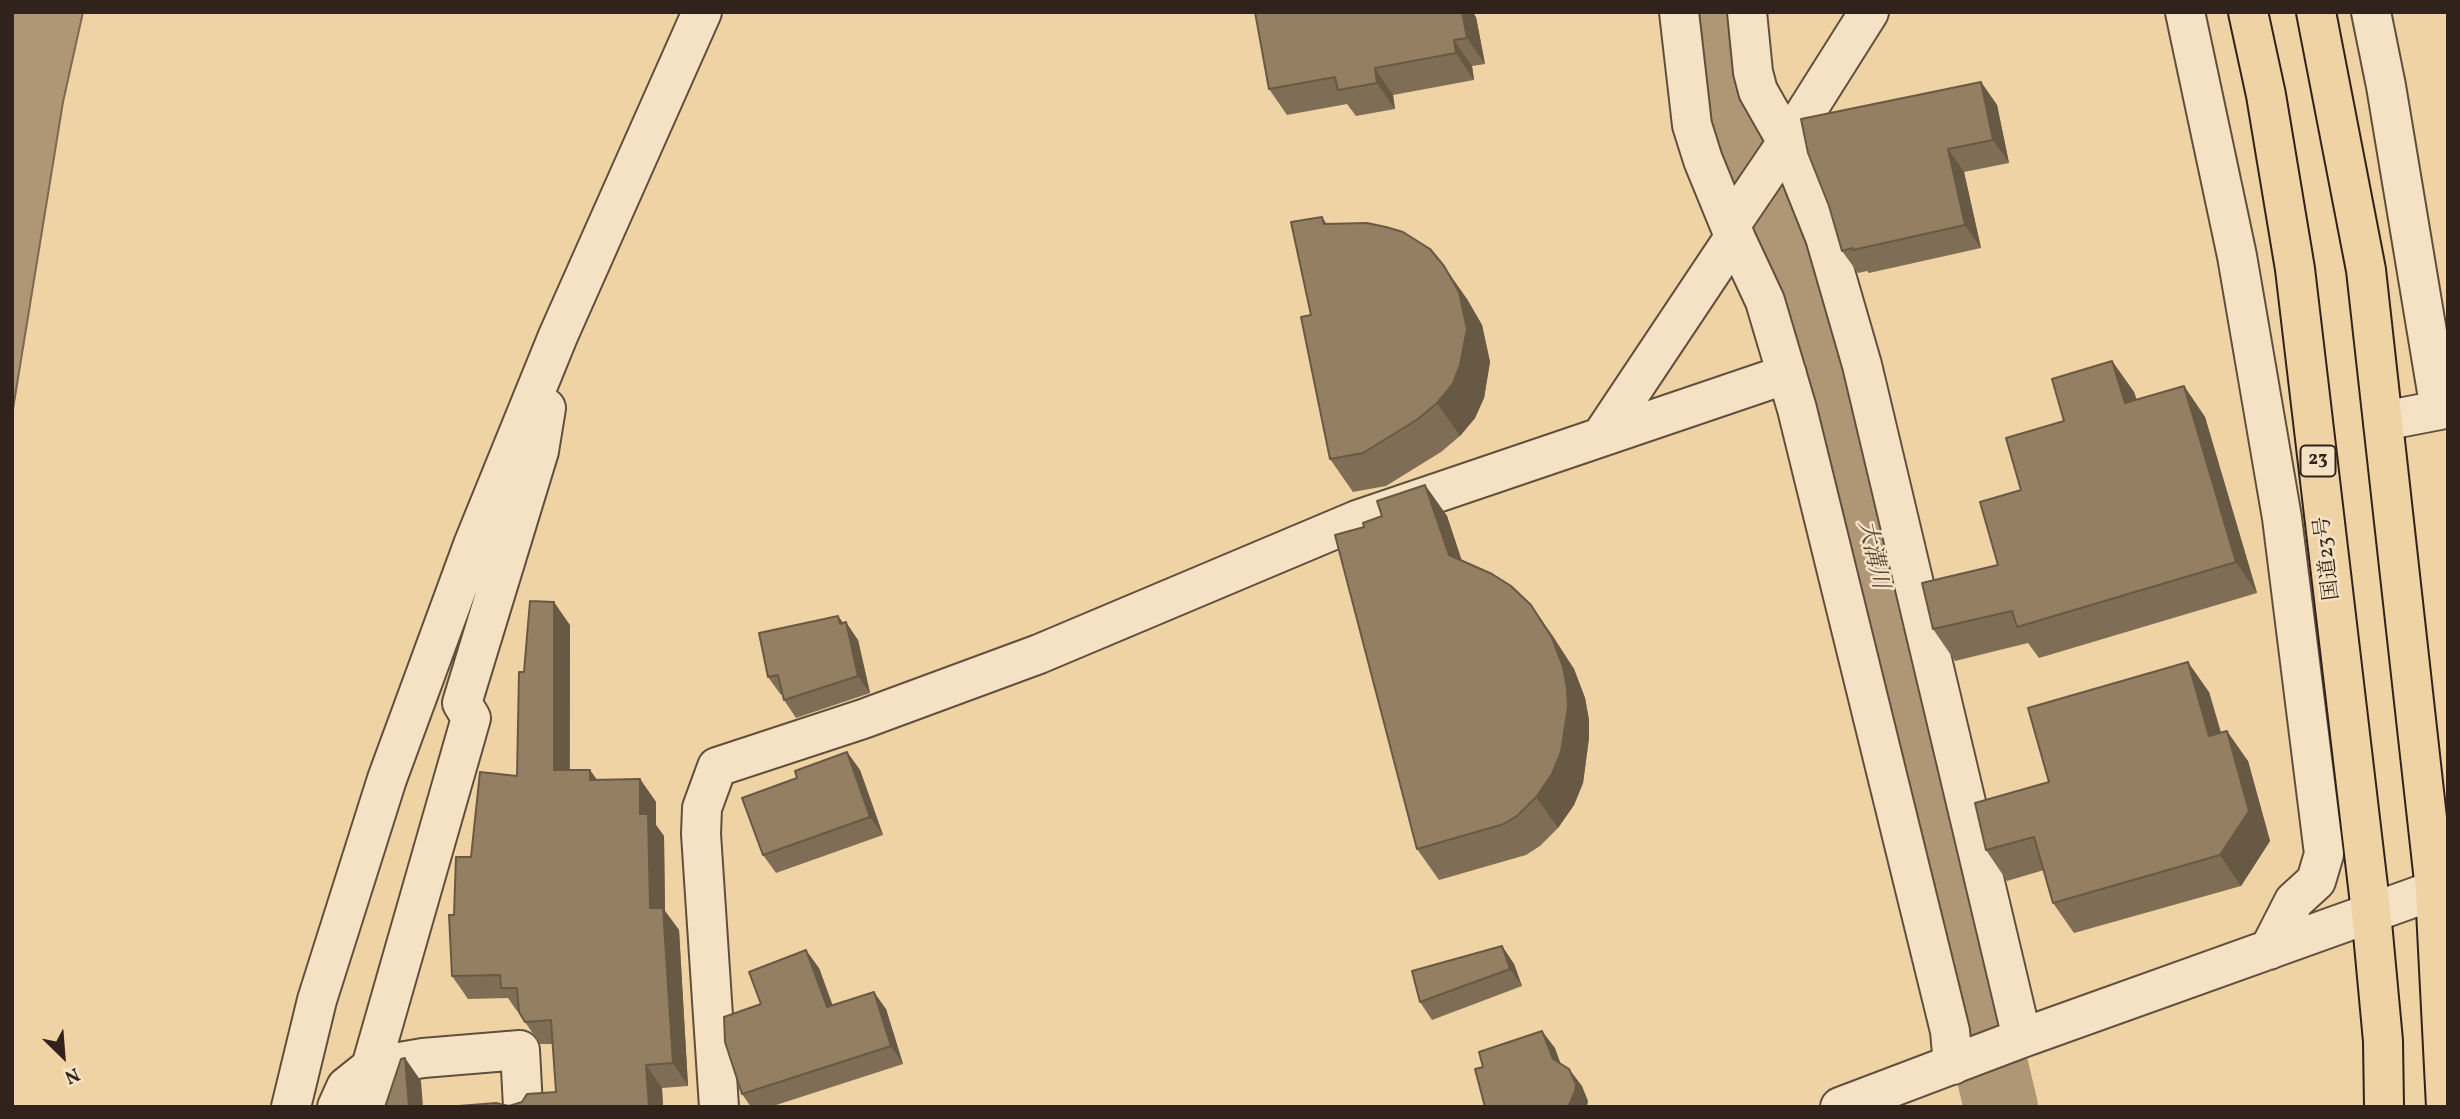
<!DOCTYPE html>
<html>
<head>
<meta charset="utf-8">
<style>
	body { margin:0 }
	#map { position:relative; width:2460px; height:1119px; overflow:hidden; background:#f0d3a5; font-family:Vollkorn,serif }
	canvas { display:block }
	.frame { position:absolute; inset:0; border:14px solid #31231b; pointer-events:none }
	.north { position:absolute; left:28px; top:1021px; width:70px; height:70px; -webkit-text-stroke:5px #f5e2c4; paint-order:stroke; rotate:155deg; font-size:19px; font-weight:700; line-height:28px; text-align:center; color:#31231b }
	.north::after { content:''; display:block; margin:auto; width:24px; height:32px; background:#31231b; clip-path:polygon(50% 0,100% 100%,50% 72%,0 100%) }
</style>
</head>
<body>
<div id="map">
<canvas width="2460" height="1119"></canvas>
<div class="frame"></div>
<div class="north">N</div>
</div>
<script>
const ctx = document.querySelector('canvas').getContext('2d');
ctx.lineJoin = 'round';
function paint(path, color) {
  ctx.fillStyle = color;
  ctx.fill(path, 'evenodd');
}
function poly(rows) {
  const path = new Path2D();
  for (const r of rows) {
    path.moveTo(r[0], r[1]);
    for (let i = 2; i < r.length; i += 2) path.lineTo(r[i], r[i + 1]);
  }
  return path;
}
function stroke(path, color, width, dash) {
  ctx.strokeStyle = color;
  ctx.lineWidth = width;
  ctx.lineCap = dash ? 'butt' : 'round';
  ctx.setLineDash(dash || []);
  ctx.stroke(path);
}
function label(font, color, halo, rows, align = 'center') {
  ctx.font = font + ' Vollkorn,"Noto Serif JP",serif';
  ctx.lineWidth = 5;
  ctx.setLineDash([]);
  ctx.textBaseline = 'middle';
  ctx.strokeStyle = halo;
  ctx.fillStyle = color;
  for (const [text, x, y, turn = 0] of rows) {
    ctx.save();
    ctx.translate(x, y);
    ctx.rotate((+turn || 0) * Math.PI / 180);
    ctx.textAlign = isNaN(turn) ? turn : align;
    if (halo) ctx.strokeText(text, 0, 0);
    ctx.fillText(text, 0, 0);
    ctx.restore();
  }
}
const water = poly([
	[12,12,83,12,63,102,12,415,12,12]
]);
paint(water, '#af9776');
stroke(water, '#7d6952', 2);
stroke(poly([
	[1716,12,1720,55,1732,116,1778,207,1812,304,1874,577,2001,1107]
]), '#af9776', 74);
const minor = poly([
	[1679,12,1692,125,1703,160,1730,226,1765,301,1797,409,1950,1031,1953,1065],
	[1747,12,1753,72,1758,91,1787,142,1825,237,1862,365,2022,1038],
	[2185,12,2237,256,2282,518,2324,854,2316,881,2294,901,2269,950],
	[2371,12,2386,86,2440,410,2383,421],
	[1730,226,1787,142,1869,12],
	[1601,437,1735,236],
	[291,1107,317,1000,387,779,473,545,558,336,702,12],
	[337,1107,346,1087,371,1067,423,1058,520,1050,523,1107],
	[372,1107,378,1082,371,1067,471,718,462,703,539,451,546,408],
	[719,1107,701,834,702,808,717,767,863,719,1039,654,1357,520,1787,374],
	[1840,1107,2022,1038,2435,890]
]);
const highway = poly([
	[2248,12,2266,95,2295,269,2371,912,2383,1041,2384,1107],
	[2316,12,2366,270,2435,890,2446,1107]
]);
stroke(minor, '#614f3e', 42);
stroke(highway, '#31231b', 42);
stroke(minor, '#f5e2c4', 38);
stroke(highway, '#f0d3a5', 38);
paint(poly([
	[1476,17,1485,64,1472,66,1474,80,1393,95,1395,109,1356,116,1347,104,1287,115,1269,89],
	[1981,82,1997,105,2009,163,1964,172,1981,248,1869,273,1867,271,1858,273,1842,251],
	[1322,217,1327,224,1467,299,1482,325,1490,362,1484,398,1475,418,1460,436,1441,452,1386,486,1353,492,1330,459,1311,315],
	[2112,361,2134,392,2137,400,2184,386,2205,417,2257,593,2039,658,2028,643,1955,661,1933,629,1998,565,2021,490,2064,421],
	[1425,485,1447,516,1462,561,1531,605,1553,636,1574,669,1585,698,1589,720,1589,738,1583,783,1574,805,1558,828,1540,846,1526,855,1439,880,1417,849,1364,527,1382,516],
	[843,623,858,640,870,693,796,718,784,700,782,694,781,695,768,677],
	[570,625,570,770,597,780,640,779,656,802,656,825,664,836,665,911,679,930,688,1086,662,1088,663,1107,446,1107,509,1106,556,1092,553,1044,540,1044,525,1022,519,1011,517,1011,508,998,468,999,452,976,454,915,471,857,517,776],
	[2209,692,2221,732,2248,761,2270,841,2241,886,2074,933,2053,903,2044,870,2007,881,1986,850],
	[847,752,860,770,883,835,776,873,763,855,797,778],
	[1502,946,1514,964,1522,986,1432,1020,1420,1002],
	[819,968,832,1005,886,1009,903,1064,770,1107,751,1107,742,1094,761,1004]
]), '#7f6d55');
paint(poly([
	[1462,12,1473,12,1476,17,1485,64,1467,38],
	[1454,40,1472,66,1474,80,1456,53],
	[1375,68,1393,95,1395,109,1377,83],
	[1981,82,1997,105,2009,163,1993,140],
	[1948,149,1964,172,1981,248,1965,225],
	[1444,266,1467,299,1482,325,1490,362,1484,398,1475,418,1460,436,1437,403],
	[2112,361,2134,392,2147,434,2125,403],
	[2184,386,2205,417,2257,593,2236,562],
	[1425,485,1447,516,1470,586,1449,555],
	[554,602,570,625,569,793,554,770],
	[1531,605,1574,669,1585,698,1589,720,1589,738,1583,783,1574,805,1558,828,1536,797],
	[838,616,848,629,846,622,858,640,870,693,858,676],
	[2188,662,2209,692,2230,766,2209,736],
	[2227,731,2248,761,2270,841,2241,886,2220,855],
	[847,752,860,770,883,835,870,817],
	[590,770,606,792,590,780],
	[640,779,656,802,656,825,664,836,665,911,679,930,688,1086,673,1063,650,908,640,814],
	[1502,946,1514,964,1522,986,1510,969],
	[806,950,819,968,840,1025,827,1007],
	[874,992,886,1009,903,1064,891,1046],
	[1542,1031,1555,1048,1565,1076,1553,1059],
	[405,1058,421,1081,423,1107,409,1107],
	[646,1065,662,1088,663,1107,649,1107],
	[1569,1069,1582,1086,1588,1101,1587,1107,1568,1107]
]), '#685945');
const building = poly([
	[1255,12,1462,12,1467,38,1454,40,1456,53,1375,68,1377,83,1338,90,1335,77,1269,89,1255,12],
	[1981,82,1993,140,1948,149,1965,225,1853,250,1852,248,1842,251,1829,206,1808,153,1801,119,1981,82],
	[1322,217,1324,224,1367,223,1386,227,1403,232,1430,249,1444,266,1459,292,1467,329,1460,365,1452,385,1437,403,1418,419,1363,453,1330,459,1301,317,1311,315,1291,222,1322,217],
	[2112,361,2125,403,2184,386,2236,562,2017,627,2012,611,1933,629,1922,583,1998,565,1980,502,2021,490,2006,438,2064,421,2052,379,2112,361],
	[1425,485,1449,555,1492,574,1511,586,1531,605,1552,638,1563,667,1567,688,1568,707,1561,752,1552,774,1536,797,1518,815,1504,824,1417,849,1335,535,1364,527,1363,523,1382,516,1377,501,1425,485],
	[530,601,554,602,554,770,590,770,590,780,640,779,640,814,648,814,650,908,663,908,673,1063,646,1065,649,1107,446,1107,496,1103,509,1106,522,1102,527,1094,556,1092,551,1020,525,1022,519,1012,517,988,501,988,500,975,452,976,449,915,454,915,456,857,471,857,480,772,517,776,519,672,524,672,530,601],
	[838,616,840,624,846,622,858,676,784,700,778,675,768,677,759,633,838,616],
	[2188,662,2209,736,2227,731,2249,811,2220,855,2053,903,2034,837,1986,850,1975,803,2049,782,2028,708,2188,662],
	[847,752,870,817,763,855,742,798,797,778,795,771,847,752],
	[1502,946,1510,969,1420,1002,1412,971,1502,946],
	[806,950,827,1007,874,992,891,1046,742,1094,725,1042,724,1017,761,1004,749,972,806,950],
	[1542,1031,1553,1059,1569,1069,1576,1084,1575,1092,1568,1107,1485,1107,1475,1069,1483,1067,1479,1052,1542,1031],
	[405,1058,409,1107,385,1107,401,1059,405,1058]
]);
paint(building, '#947f63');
stroke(building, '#685945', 2);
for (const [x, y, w] of [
	[2318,461,35]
]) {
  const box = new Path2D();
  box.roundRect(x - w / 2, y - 15.5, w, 31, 5);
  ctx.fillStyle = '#f5e2c4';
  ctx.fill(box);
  stroke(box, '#31231b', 2);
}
label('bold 19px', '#31231b', null, [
	["23",2318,461]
]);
label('21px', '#31231b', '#f5e2c4', [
	["国道23号",2329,558,-97]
]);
label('italic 23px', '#574636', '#f5e2c4', [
	["大溝川",1871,555,77]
]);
</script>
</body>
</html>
